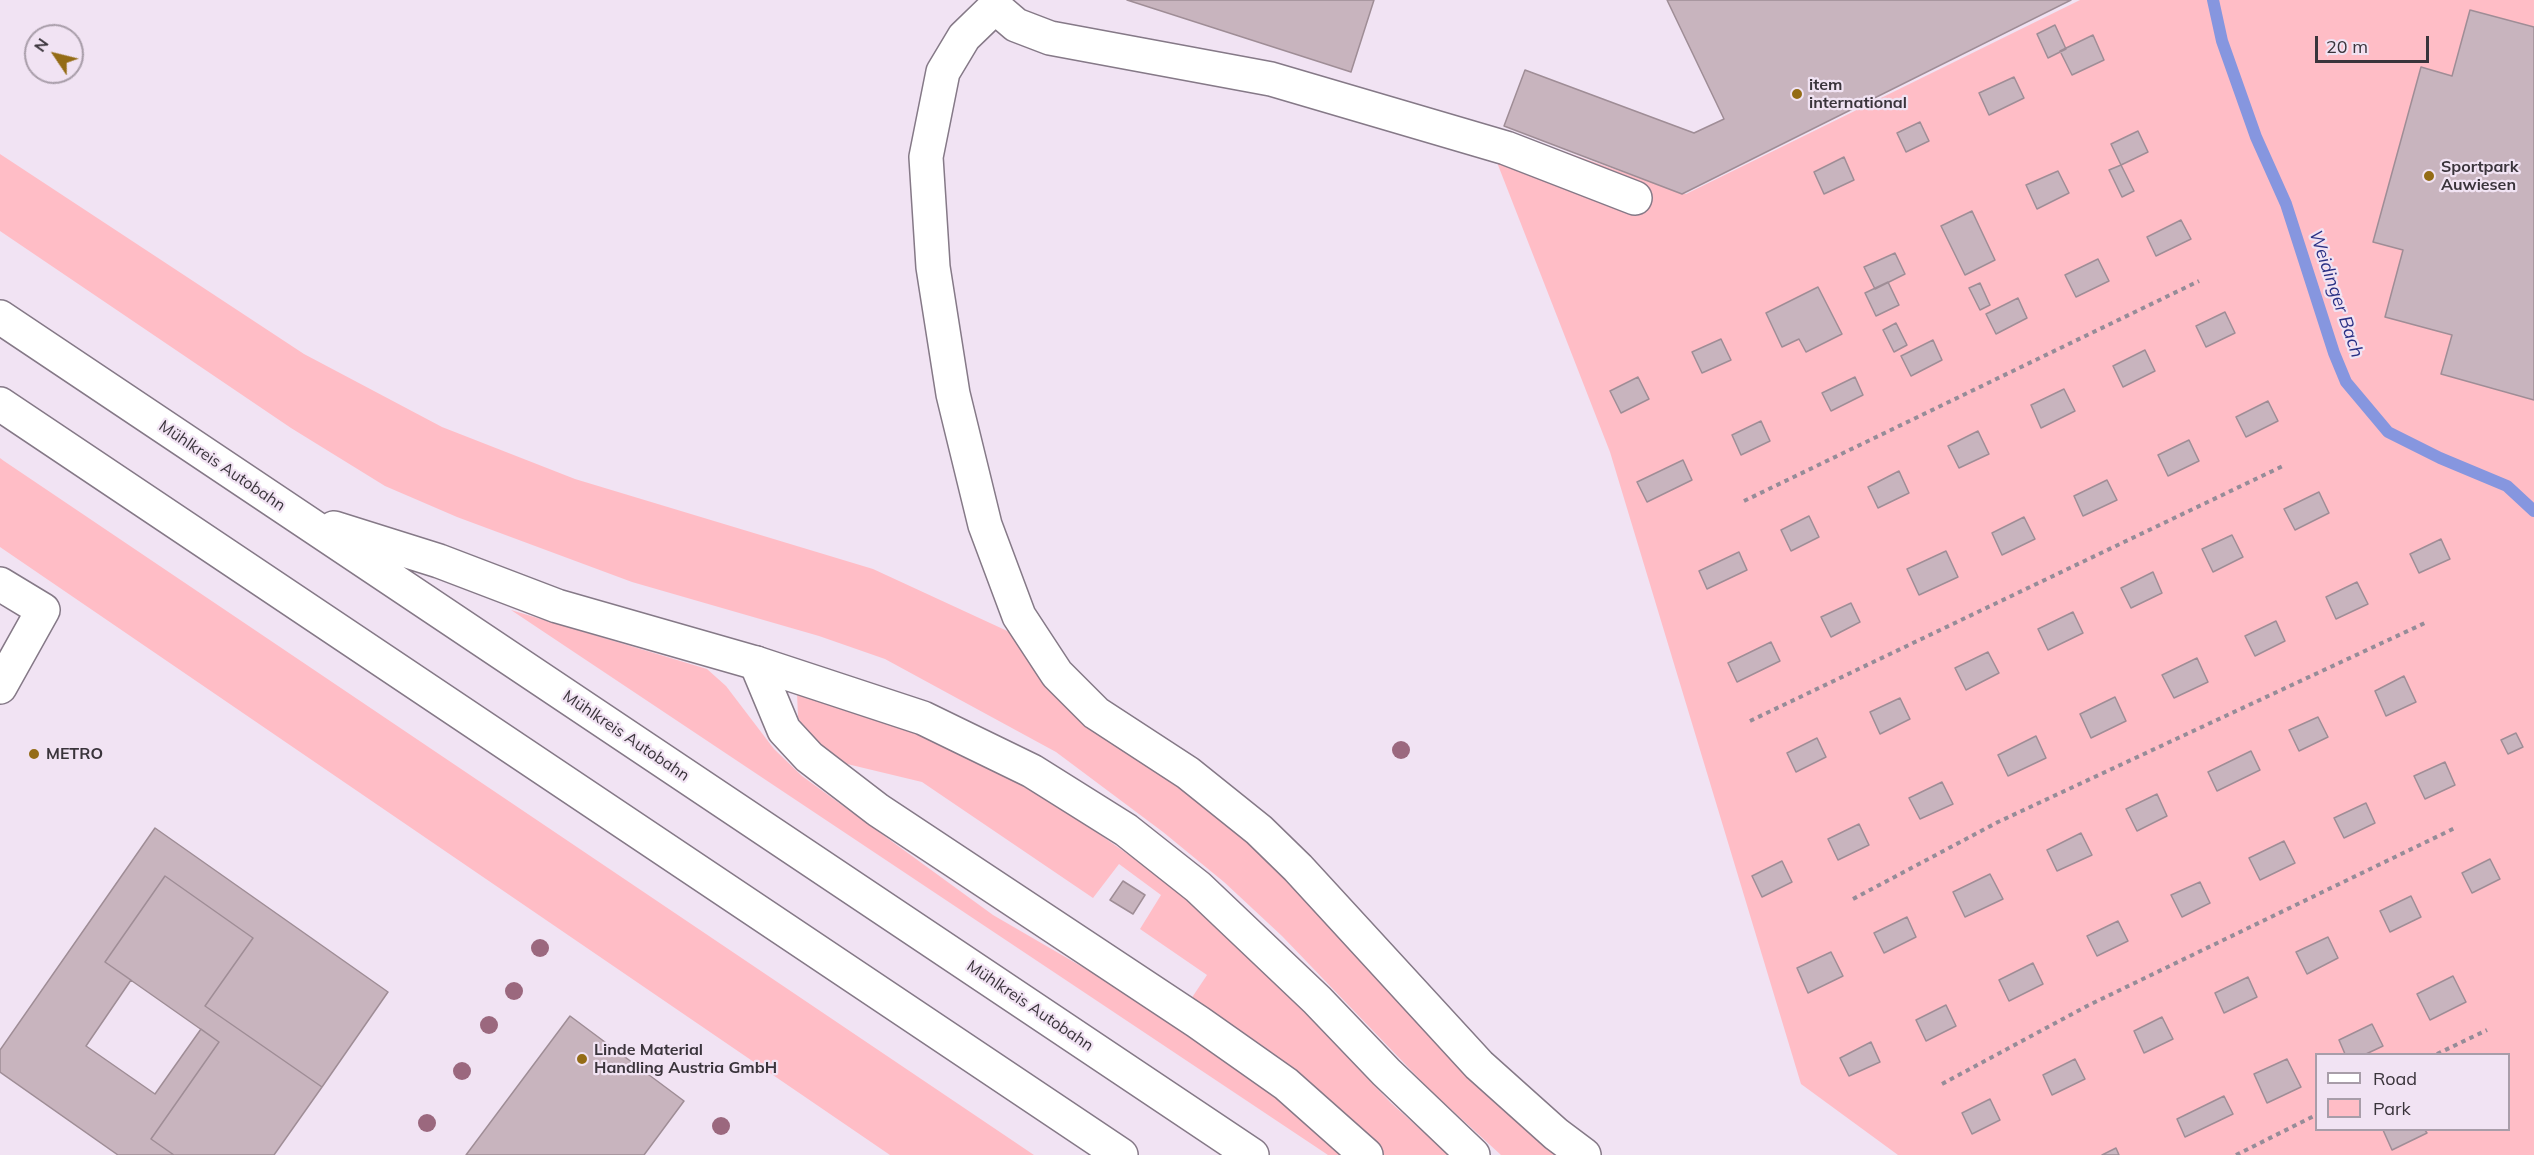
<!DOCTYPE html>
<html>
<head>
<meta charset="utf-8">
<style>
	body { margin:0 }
	#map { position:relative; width:2534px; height:1155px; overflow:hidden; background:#f1e3f3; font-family:Mulish,sans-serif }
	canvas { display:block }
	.legend { position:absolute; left:2315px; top:1053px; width:195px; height:78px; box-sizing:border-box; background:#f1e3f3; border:2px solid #a89da9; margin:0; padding:8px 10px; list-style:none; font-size:18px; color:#3a343b }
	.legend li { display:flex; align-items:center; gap:12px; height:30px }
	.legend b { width:30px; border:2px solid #a89da9 }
	.north { position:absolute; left:24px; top:24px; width:60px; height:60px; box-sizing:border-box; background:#f1e3f3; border:2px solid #a89da9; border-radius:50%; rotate:305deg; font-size:16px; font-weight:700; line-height:24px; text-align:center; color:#3a343b }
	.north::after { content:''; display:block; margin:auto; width:21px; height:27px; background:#946c16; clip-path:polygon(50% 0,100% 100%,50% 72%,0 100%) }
	.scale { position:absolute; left:2315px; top:36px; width:114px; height:27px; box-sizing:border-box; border:3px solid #3a343b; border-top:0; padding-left:8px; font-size:18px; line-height:21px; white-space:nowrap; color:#3a343b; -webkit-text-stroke:4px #f1e3f3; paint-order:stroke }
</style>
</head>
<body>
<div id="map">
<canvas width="2534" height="1155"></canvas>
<ul class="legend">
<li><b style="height:8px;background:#fff"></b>Road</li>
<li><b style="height:16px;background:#ffbdc6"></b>Park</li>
</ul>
<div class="north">N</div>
<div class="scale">20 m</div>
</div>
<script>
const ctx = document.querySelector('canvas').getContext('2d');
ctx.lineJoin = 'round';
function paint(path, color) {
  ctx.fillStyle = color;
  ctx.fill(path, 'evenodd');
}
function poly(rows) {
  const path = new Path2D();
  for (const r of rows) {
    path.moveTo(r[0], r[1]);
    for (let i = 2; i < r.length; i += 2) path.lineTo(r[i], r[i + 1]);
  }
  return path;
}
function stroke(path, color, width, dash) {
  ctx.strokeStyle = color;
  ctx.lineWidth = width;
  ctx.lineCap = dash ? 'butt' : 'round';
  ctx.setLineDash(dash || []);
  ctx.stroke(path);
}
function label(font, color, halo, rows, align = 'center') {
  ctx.font = font + ' Mulish,sans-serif';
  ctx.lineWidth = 4.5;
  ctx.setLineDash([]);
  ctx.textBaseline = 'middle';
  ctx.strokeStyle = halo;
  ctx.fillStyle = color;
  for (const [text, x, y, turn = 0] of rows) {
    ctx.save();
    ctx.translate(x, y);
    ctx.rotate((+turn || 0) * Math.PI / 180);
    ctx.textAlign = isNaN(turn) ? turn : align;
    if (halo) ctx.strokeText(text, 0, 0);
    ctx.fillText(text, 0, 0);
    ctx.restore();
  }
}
paint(poly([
	[2080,0,2534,0,2534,1155,1898,1155,1801,1084,1610,452,1498,165,1508,132,1686,194],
	[2316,1054,2508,1054,2508,1130,2316,1130],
	[0,154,304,354,442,427,575,479,873,569,1016,635,1054,695,1218,812,1311,901,1561,1155,1501,1155,1429,1089,1282,936,1224,882,1163,832,1056,752,885,659,819,636,632,582,457,517,385,486,291,428,0,231],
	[0,458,4,461,1034,1155,890,1155,0,547],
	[511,610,707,669,726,686,774,749,802,776,993,915,1215,1044,1351,1155,1328,1155],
	[797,692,876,716,972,758,1064,809,1157,875,1246,951,1391,1103,1449,1155,1381,1155,1189,1002,1207,975,1140,929,1161,895,1119,864,1093,898,922,782,843,763,807,735,798,717]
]), '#ffbdc6');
stroke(poly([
	[2213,0,2222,41,2256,137,2286,204,2334,353,2346,382,2388,432,2440,458,2507,486,2534,511]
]), '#8696df', 12);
const building = poly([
	[1127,0,1374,0,1351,72,1127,0],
	[1667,0,2071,0,1682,194,1504,126,1525,70,1694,133,1724,119,1667,0],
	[2470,10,2534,27,2534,400,2441,374,2452,335,2385,317,2403,250,2373,242,2421,67,2452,76,2470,10],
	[2055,25,2066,49,2048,58,2037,34,2055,25],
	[2093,35,2104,60,2072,75,2060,51,2093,35],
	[2014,77,2024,98,1989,115,1979,93,2014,77],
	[1920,122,1929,141,1906,152,1897,133,1920,122],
	[2138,131,2148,152,2121,165,2111,144,2138,131],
	[1844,157,1854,180,1824,194,1814,172,1844,157],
	[2121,165,2134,191,2122,197,2109,170,2121,165],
	[2058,171,2069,193,2037,209,2026,185,2058,171],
	[1972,211,1995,260,1965,275,1941,226,1972,211],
	[2181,220,2191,239,2156,256,2147,237,2181,220],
	[1895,253,1905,274,1875,289,1864,267,1895,253],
	[2098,259,2109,281,2076,297,2065,275,2098,259],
	[1888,282,1899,305,1876,316,1865,293,1888,282],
	[1980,283,1990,305,1980,310,1969,288,1980,283],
	[1818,287,1842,334,1806,352,1799,339,1782,347,1766,313,1818,287],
	[2018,298,2027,318,1996,334,1986,314,2018,298],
	[2225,312,2235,333,2206,347,2196,326,2225,312],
	[1896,323,1907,345,1894,352,1883,330,1896,323],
	[1721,339,1731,360,1702,373,1692,352,1721,339],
	[1933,340,1942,360,1911,376,1901,356,1933,340],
	[2145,350,2155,371,2123,387,2113,366,2145,350],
	[1638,377,1649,399,1621,413,1610,391,1638,377],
	[1855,377,1863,395,1831,411,1822,393,1855,377],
	[2064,389,2075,411,2041,428,2031,405,2064,389],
	[2268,401,2278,421,2246,437,2236,417,2268,401],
	[1761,421,1770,441,1741,455,1732,435,1761,421],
	[1978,431,1989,454,1959,468,1948,446,1978,431],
	[2189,440,2199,461,2168,476,2158,455,2189,440],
	[1683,460,1692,480,1647,502,1637,482,1683,460],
	[1899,471,1909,493,1878,508,1868,487,1899,471],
	[2107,480,2117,500,2083,516,2074,496,2107,480],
	[2319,492,2329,513,2295,530,2284,509,2319,492],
	[1809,516,1819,537,1791,551,1781,530,1809,516],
	[2024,517,2035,539,2002,555,1992,533,2024,517],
	[2232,535,2243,557,2213,572,2202,549,2232,535],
	[2441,539,2450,559,2419,573,2410,554,2441,539],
	[1946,551,1958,577,1919,595,1907,569,1946,551],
	[1739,552,1747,570,1707,589,1699,571,1739,552],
	[2153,572,2162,593,2131,608,2121,588,2153,572],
	[2357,582,2368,604,2336,619,2326,597,2357,582],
	[1851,603,1860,622,1831,637,1821,617,1851,603],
	[2073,612,2083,633,2048,650,2038,629,2073,612],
	[2276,621,2285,641,2255,656,2245,636,2276,621],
	[1771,642,1780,661,1737,682,1728,663,1771,642],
	[1988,652,1999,673,1966,690,1955,668,1988,652],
	[2197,658,2208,682,2174,698,2162,675,2197,658],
	[2404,676,2416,702,2386,716,2375,691,2404,676],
	[2115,697,2126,721,2091,738,2080,714,2115,697],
	[1900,698,1910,719,1880,734,1870,712,1900,698],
	[2318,717,2328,737,2299,751,2289,730,2318,717],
	[2516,733,2523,747,2508,754,2501,740,2516,733],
	[2036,736,2046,758,2008,776,1998,755,2036,736],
	[1817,738,1826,757,1796,772,1787,753,1817,738],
	[2251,751,2260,770,2217,791,2208,772,2251,751],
	[2445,762,2455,785,2425,799,2414,776,2445,762],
	[1942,782,1953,804,1920,819,1909,798,1942,782],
	[2157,794,2167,816,2137,831,2126,809,2157,794],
	[2366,803,2375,823,2344,838,2334,818,2366,803],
	[1859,824,1869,845,1838,860,1828,839,1859,824],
	[155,828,388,992,322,1087,205,1006,253,938,165,876,105,962,131,980,86,1046,155,1094,201,1029,219,1042,151,1139,174,1155,118,1155,0,1072,0,1050,155,828],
	[2081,833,2092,855,2057,871,2047,850,2081,833],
	[2284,841,2295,863,2260,880,2249,858,2284,841],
	[2490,859,2500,879,2472,893,2462,873,2490,859],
	[1782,861,1792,882,1762,897,1752,876,1782,861],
	[1990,874,2003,899,1965,917,1953,892,1990,874],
	[165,876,253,938,205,1006,322,1087,274,1155,174,1155,151,1139,219,1042,105,962,165,876],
	[1123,881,1145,895,1133,914,1110,900,1123,881],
	[2200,882,2210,903,2182,917,2171,895,2200,882],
	[2411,896,2421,917,2390,932,2380,911,2411,896],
	[1907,917,1916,937,1884,953,1874,933,1907,917],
	[2118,921,2128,941,2097,956,2087,936,2118,921],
	[2328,937,2338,958,2307,974,2296,952,2328,937],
	[1831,952,1843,976,1808,993,1797,968,1831,952],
	[2033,963,2043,984,2009,1001,1999,980,2033,963],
	[2453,976,2466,1002,2430,1020,2417,994,2453,976],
	[2248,977,2257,997,2224,1013,2215,993,2248,977],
	[1946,1005,1956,1026,1926,1041,1916,1020,1946,1005],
	[570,1016,684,1101,644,1155,466,1155,570,1016],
	[2162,1017,2173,1039,2144,1053,2134,1031,2162,1017],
	[2372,1024,2383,1046,2366,1054,2345,1054,2339,1040,2372,1024],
	[1871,1042,1880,1062,1849,1076,1840,1058,1871,1042],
	[2075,1059,2085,1079,2052,1095,2043,1075,2075,1059],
	[2287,1059,2301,1087,2267,1103,2254,1074,2287,1059],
	[2224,1096,2233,1114,2185,1137,2177,1119,2224,1096],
	[1990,1099,2000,1120,1972,1134,1962,1113,1990,1099],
	[2383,1130,2425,1130,2427,1133,2392,1150,2383,1130],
	[2116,1148,2119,1155,2102,1155,2116,1148]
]);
paint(building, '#c8b4be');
stroke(building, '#9f8d96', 1.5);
const minor = poly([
	[995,7,964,37,943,72,926,157,933,267,953,394,985,525,1019,616,1057,674,1096,713,1188,773,1259,830,1298,868,1479,1065,1556,1134,1584,1155],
	[995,7,1016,25,1050,38,1271,79,1506,148,1635,198],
	[0,584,43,610,0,687],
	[756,663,784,730,809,757,878,810,1198,1022,1286,1084,1366,1155]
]);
const highway = poly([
	[0,317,1252,1155],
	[0,404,1121,1155],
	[334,528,439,561,557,606,756,663,923,718,1032,771,1126,830,1198,887,1317,1000,1386,1072,1473,1155]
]);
stroke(minor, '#857987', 36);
stroke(highway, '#857987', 36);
stroke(poly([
	[1744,501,2199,281],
	[1750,721,2285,465],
	[1853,899,1998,822,2427,622],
	[2437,1054,2487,1030],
	[1942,1084,2087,1006,2457,827],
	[2236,1155,2316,1115]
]), '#968c98', 4, [4.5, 4.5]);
stroke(minor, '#fff', 33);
stroke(highway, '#fff', 33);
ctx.fillStyle = '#9b687e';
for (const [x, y] of [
	[1401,750],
	[540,948],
	[514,991],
	[489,1025],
	[462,1071],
	[427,1123],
	[721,1126]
]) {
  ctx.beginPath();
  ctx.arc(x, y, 9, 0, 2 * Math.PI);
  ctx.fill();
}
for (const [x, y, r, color] of [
	[1797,94,6,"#946c16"],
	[2429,176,6,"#946c16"],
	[34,754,6,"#946c16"],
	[582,1059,6,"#946c16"]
]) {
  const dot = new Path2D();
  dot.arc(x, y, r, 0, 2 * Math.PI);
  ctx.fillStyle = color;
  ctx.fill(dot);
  stroke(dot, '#f1e3f3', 2);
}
label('bold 16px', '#3a343b', '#f1e3f3', [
	["item",1809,85],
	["international",1809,103],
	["Sportpark",2441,167],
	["Auwiesen",2441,185],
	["METRO",46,754],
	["Linde Material",594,1050],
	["Handling Austria GmbH",594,1068]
], 'left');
label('16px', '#3a343b', '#f1e3f3', [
	["Mühlkreis Autobahn",222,466,34],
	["Mühlkreis Autobahn",626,736,34],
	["Mühlkreis Autobahn",1030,1006,34]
]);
label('italic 18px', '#2a3084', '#f1e3f3', [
	["Weidinger Bach",2336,294,71]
]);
</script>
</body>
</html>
